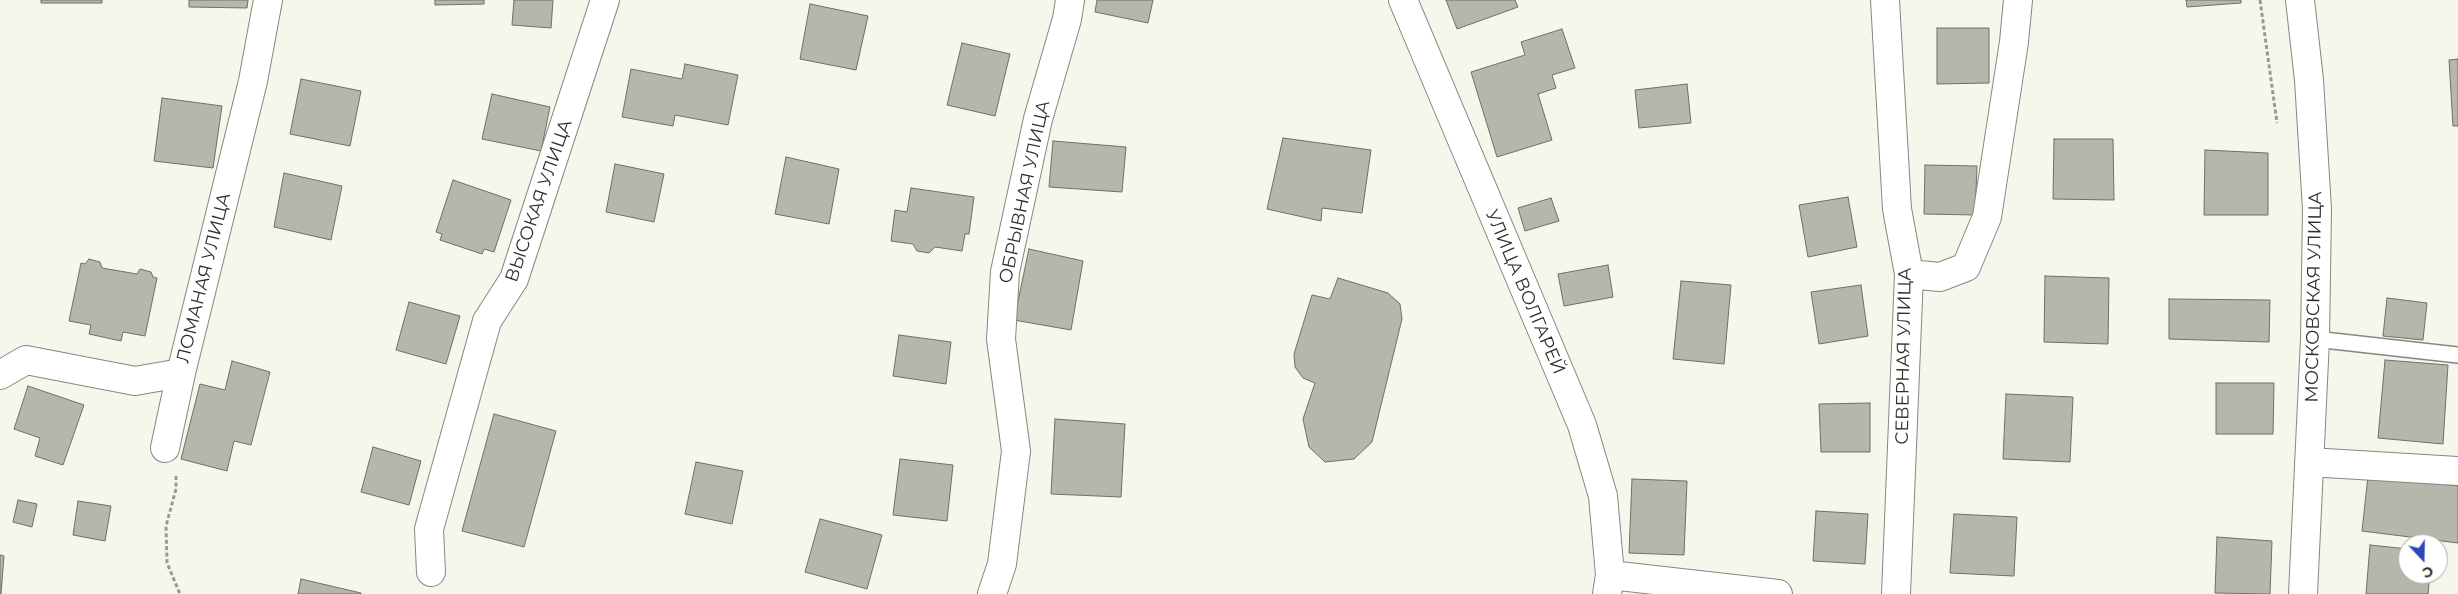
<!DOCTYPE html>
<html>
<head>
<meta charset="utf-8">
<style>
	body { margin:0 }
	#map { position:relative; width:2458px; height:594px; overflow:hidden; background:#f6f6ed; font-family:Montserrat,sans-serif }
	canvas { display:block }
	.north { position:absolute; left:2398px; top:534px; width:50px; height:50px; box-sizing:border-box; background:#fff; border:1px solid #abacaa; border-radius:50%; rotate:159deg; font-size:14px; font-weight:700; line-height:20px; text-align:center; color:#2e2f2b }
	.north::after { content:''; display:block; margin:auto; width:18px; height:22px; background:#2d49b9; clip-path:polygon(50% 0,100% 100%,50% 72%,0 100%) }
</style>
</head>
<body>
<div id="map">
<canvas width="2458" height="594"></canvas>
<div class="north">С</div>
</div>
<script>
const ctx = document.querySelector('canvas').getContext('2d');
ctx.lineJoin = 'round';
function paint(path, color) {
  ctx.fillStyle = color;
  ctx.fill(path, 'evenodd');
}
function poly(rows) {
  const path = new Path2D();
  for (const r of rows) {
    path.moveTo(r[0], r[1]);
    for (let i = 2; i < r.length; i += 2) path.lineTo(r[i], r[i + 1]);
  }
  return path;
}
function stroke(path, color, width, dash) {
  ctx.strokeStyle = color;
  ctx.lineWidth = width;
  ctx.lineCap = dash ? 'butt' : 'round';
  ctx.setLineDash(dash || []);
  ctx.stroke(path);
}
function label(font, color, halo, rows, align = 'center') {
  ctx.font = font + ' Montserrat,sans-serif';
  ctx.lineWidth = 5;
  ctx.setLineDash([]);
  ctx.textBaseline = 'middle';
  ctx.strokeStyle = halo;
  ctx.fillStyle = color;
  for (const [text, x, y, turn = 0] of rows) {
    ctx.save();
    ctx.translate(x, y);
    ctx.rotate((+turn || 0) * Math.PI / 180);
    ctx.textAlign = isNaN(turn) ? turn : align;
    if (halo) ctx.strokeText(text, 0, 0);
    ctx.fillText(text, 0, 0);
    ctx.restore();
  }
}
const building = poly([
	[41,0,102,0,102,3,41,3,41,0],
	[189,0,248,0,247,8,189,7,189,0],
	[435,0,484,0,484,4,435,5,435,0],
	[514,0,553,0,551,28,512,25,514,0],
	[1097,0,1153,0,1148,23,1095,12,1097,0],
	[1446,0,1515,0,1518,7,1457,29,1446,0],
	[2186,0,2241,0,2241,3,2187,7,2186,0],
	[810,4,868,16,856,70,800,59,810,4],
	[1937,28,1989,28,1989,83,1937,84,1937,28],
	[1562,29,1575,68,1552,75,1556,88,1538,94,1552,140,1497,157,1471,72,1525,55,1521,42,1562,29],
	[962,43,1010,54,995,116,947,105,962,43],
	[2458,59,2458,126,2453,126,2449,60,2458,59],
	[685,64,738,75,728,125,675,115,673,126,622,117,631,69,682,79,685,64],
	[301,79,361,91,350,146,290,134,301,79],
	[1687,84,1691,123,1639,128,1635,90,1687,84],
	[492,94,550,107,541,151,482,139,492,94],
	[162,98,222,106,213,168,154,161,162,98],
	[1283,138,1371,150,1362,213,1322,208,1321,221,1267,209,1283,138],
	[2054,139,2113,139,2114,200,2053,199,2054,139],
	[1053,141,1126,147,1122,192,1049,187,1053,141],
	[2205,150,2268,153,2268,215,2204,215,2205,150],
	[786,157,839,169,829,224,775,214,786,157],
	[615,164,664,174,654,222,606,212,615,164],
	[1925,165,1977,166,1975,215,1924,214,1925,165],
	[284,173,342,186,331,240,274,227,284,173],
	[453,180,511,200,494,252,484,249,482,254,440,240,442,234,436,232,453,180],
	[911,188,974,197,969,234,965,234,962,251,935,247,929,253,917,251,913,244,891,241,895,210,907,212,911,188],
	[1848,197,1857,247,1808,257,1799,205,1848,197],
	[1551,198,1559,221,1525,231,1518,208,1551,198],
	[1029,249,1083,261,1071,330,1014,320,1029,249],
	[89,259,100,262,102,268,137,274,140,269,151,272,153,277,157,278,145,336,123,332,121,341,89,334,91,325,69,321,81,263,85,264,89,259],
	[1608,265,1613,297,1564,306,1558,274,1608,265],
	[2045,276,2109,278,2108,344,2044,342,2045,276],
	[1338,278,1388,293,1400,304,1402,319,1372,442,1354,459,1325,462,1309,447,1303,419,1315,383,1303,378,1295,367,1294,354,1312,295,1330,299,1338,278],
	[1681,281,1731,285,1724,364,1673,359,1681,281],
	[1861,285,1868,336,1819,344,1811,292,1861,285],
	[2387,298,2427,303,2423,340,2383,336,2387,298],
	[2169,299,2270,300,2269,342,2169,339,2169,299],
	[409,302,460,316,446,364,396,350,409,302],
	[899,335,951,342,946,384,893,376,899,335],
	[2385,360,2448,365,2443,444,2378,438,2385,360],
	[232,361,270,372,251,445,234,441,227,471,181,459,200,384,225,390,232,361],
	[2216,383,2274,383,2273,434,2216,434,2216,383],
	[28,386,84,405,63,465,35,456,40,438,14,429,28,386],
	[2006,394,2073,397,2070,462,2003,459,2006,394],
	[1870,403,1870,452,1821,452,1819,404,1870,403],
	[494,414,556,431,524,547,462,531,494,414],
	[1055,419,1125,424,1121,497,1051,494,1055,419],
	[373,447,421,461,409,505,361,492,373,447],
	[900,459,953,465,947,521,893,515,900,459],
	[696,462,743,471,732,524,685,514,696,462],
	[2368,476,2458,486,2458,543,2362,531,2368,476],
	[1632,479,1687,481,1684,555,1629,553,1632,479],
	[18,500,37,504,32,527,13,522,18,500],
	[78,501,111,506,105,541,73,535,78,501],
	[1816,511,1868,514,1865,564,1813,561,1816,511],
	[1954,514,2017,517,2014,576,1950,573,1954,514],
	[820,519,882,535,867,589,805,572,820,519],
	[2217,537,2272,541,2270,594,2215,593,2217,537],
	[2370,545,2408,549,2408,574,2430,574,2428,594,2366,594,2370,545],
	[0,555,4,556,1,594,0,594,0,555],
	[301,579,361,593,361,594,298,594,301,579]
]);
paint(building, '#b6b6ad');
stroke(building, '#6e6f67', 1);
const service = poly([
	[2315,339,2458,355]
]);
const minor = poly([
	[1403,0,1582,425,1603,496,1610,575,1607,594],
	[1885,0,1897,209,1909,274,1896,594],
	[2300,0,2309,80,2317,209,2315,339,2303,594],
	[1909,274,1940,277,1966,267,1987,217,2014,42,2018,0],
	[0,375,26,360,135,381,181,373,253,81,268,0],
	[165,448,181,373],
	[2309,462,2458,471],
	[431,572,429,529,487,321,514,279,605,0],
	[1610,575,1778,594],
	[992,594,1002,564,1016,451,1001,339,1005,272,1038,119,1067,19,1070,0]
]);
stroke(service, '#87877f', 18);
stroke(minor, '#87877f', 30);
stroke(poly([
	[2260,0,2277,123],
	[176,476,176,489,166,526,167,563,180,594]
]), '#9a9a93', 3, [4, 2.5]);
stroke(service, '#fff', 15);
stroke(minor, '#fff', 28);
label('18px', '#2e2f2b', '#fff', [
	["ОБРЫВНАЯ УЛИЦА",1025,192,-78],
	["ВЫСОКАЯ УЛИЦА",539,201,-71],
	["ЛОМАНАЯ УЛИЦА",204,278,-76],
	["УЛИЦА ВОЛГАРЕЙ",1525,292,67],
	["МОСКОВСКАЯ УЛИЦА",2314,297,-89],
	["СЕВЕРНАЯ УЛИЦА",1904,356,-89]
]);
</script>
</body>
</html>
